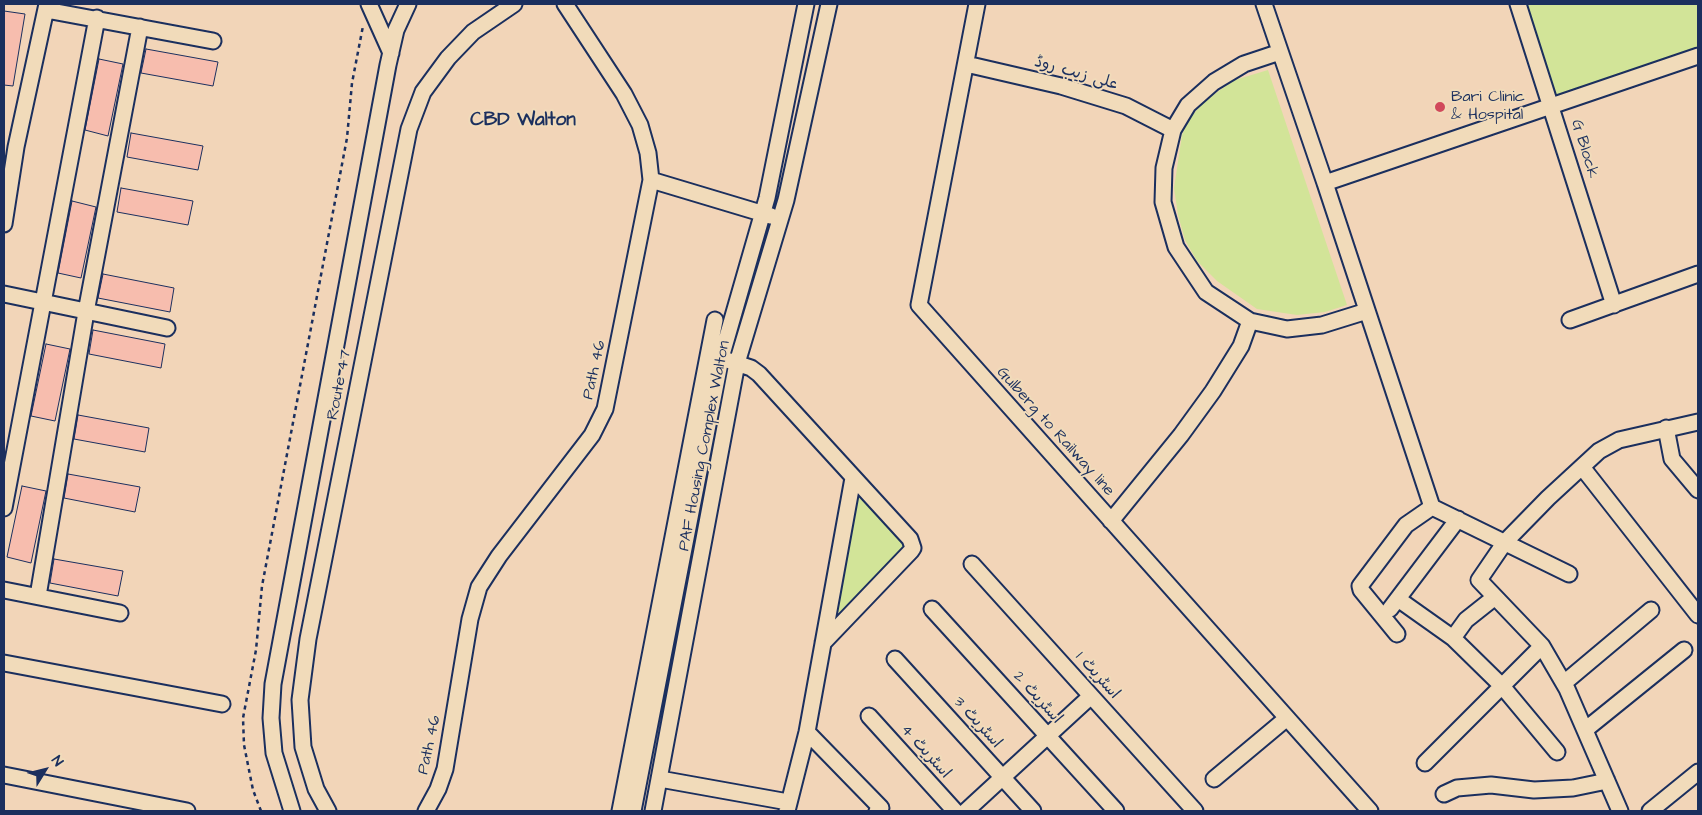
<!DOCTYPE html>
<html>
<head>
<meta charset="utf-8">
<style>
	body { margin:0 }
	#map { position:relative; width:1702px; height:815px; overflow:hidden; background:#f2d5b8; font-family:"Architects Daughter",sans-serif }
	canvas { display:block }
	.frame { position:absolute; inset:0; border:5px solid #1b2f5e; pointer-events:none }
	.north { position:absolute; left:20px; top:745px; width:50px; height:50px; -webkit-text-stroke:4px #f1dbba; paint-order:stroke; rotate:54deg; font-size:14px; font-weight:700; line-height:20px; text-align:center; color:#1b2f5e }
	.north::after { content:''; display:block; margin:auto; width:18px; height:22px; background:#1b2f5e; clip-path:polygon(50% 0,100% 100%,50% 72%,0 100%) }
</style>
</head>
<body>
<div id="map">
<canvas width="1702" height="815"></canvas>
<div class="frame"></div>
<div class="north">N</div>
</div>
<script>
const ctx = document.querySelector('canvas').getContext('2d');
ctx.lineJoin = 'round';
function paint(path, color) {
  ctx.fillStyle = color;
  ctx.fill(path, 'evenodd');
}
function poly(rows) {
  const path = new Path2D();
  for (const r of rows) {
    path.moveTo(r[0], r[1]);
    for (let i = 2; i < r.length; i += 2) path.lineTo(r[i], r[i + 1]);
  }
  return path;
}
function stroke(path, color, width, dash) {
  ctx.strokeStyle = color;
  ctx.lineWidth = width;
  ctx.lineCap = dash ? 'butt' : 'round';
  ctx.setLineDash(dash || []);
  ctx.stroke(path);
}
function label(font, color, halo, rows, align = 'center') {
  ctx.font = font + ' "Architects Daughter","Playpen Sans Arabic",sans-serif';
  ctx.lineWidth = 4;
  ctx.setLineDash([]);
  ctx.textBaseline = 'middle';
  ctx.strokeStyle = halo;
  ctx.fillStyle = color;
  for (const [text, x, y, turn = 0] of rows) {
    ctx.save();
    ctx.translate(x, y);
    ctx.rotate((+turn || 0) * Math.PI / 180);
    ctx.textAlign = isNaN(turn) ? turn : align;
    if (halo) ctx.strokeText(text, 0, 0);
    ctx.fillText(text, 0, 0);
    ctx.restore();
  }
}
paint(poly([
	[1518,4,1698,4,1698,56,1552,107],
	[1268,70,1347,305,1325,312,1297,315,1257,309,1217,281,1197,261,1185,240,1178,215,1174,188,1182,135,1189,119,1202,104,1220,90,1235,80],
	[856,488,907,545,844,617,834,608]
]), '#d2e498');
const building = poly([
	[4,11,25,14,13,86,4,85,4,11],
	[146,49,218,62,213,86,141,73,146,49],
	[99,59,123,64,108,136,85,130,99,59],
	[131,133,203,146,198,170,127,157,131,133],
	[121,188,193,201,188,225,117,212,121,188],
	[72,201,96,207,81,278,58,273,72,201],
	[103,274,174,288,170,312,98,298,103,274],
	[93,330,165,344,161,368,89,354,93,330],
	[46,344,70,349,55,421,31,416,46,344],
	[78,415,149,428,145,452,74,439,78,415],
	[68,474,140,487,135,512,64,498,68,474],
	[22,486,46,491,31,563,7,557,22,486],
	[54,559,123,571,118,596,50,583,54,559]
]);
paint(building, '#f7bdae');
stroke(building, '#1b2f5e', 1);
const minor = poly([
	[369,4,391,53],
	[977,4,919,305,1370,811],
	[1264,4,1325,183,1698,56],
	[1518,4,1614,305],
	[46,10,213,41],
	[1280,52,1244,64,1214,82,1188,105,1173,130,1164,168,1163,202,1176,247,1206,292,1250,321,1287,329,1322,325,1367,311],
	[966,64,1061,86,1126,106,1173,130],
	[651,180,771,216],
	[1325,183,1432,507,1569,574],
	[4,224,16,147,47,4],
	[4,294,167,328],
	[1570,320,1698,274],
	[727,360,751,368,759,374,910,539,913,548,911,551,823,643],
	[1666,428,1672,459,1698,490],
	[1582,467,1698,615],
	[4,508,97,18],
	[1111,521,1181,435,1213,391,1241,346,1250,321],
	[972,564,1195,811],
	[4,590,120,613],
	[38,596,86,312,140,27],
	[1398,599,1453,638,1502,686,1557,752],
	[932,609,1116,811],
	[1390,609,1458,519],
	[1397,634,1361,590,1360,586,1406,525,1432,507],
	[1453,638,1466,620,1495,597],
	[895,659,1033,811],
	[4,663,222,704],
	[1564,683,1651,610],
	[869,716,955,811],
	[1585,730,1684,650],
	[807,732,881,808,877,811],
	[1425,763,1542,646],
	[4,775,187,811],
	[660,779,788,802],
	[1214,779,1287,718],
	[1444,794,1457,788,1491,785,1534,790,1573,788,1607,781],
	[292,811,274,753,271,718,273,684,388,65,396,30,408,4],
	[328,811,316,789,303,747,300,700,308,639,409,129,423,92,448,58,473,32,514,4],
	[426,811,438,789,445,769,470,619,479,587,499,556,592,435,605,409,651,180,648,153,640,125,624,94,565,4],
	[620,811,715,320],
	[633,811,721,358,767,198,806,4],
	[653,811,737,363,786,200,829,4],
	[787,811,807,732,853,478],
	[966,811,1091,696],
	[1620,811,1567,689,1542,646,1479,580,1505,542,1548,498,1599,451,1619,440,1698,422],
	[1650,811,1698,772]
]);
stroke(minor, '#1b2f5e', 19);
stroke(poly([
	[261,811,253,790,244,745,243,718,256,650,262,586,347,138,352,83,363,26]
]), '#1b2f5e', 2.5, [4, 4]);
stroke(minor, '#f1dbba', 15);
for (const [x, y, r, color] of [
	[1440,107,6,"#d1495b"]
]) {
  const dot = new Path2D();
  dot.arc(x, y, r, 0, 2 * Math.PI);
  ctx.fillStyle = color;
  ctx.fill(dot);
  stroke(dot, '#f1dbba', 2);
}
label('16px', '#1b2f5e', '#f1dbba', [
	["علی زیب روڈ",1076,74,16],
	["G Block",1584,149,73],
	["Path 46",595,370,-78],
	["Route 47",340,385,-79],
	["Gulberg to Railway line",1055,432,48],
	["PAF Housing Complex Walton",705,446,-79],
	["اسٹریٹ 1",1097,676,48],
	["اسٹریٹ 2",1037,698,48],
	["اسٹریٹ 3",977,723,48],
	["Path 46",430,745,-78],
	["اسٹریٹ 4",925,752,48]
]);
label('16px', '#1b2f5e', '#f1dbba', [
	["Bari Clinic",1451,98],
	["& Hospital",1451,116]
], 'left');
label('bold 19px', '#1b2f5e', '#f1dbba', [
	["CBD Walton",523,121]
]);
</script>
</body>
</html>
